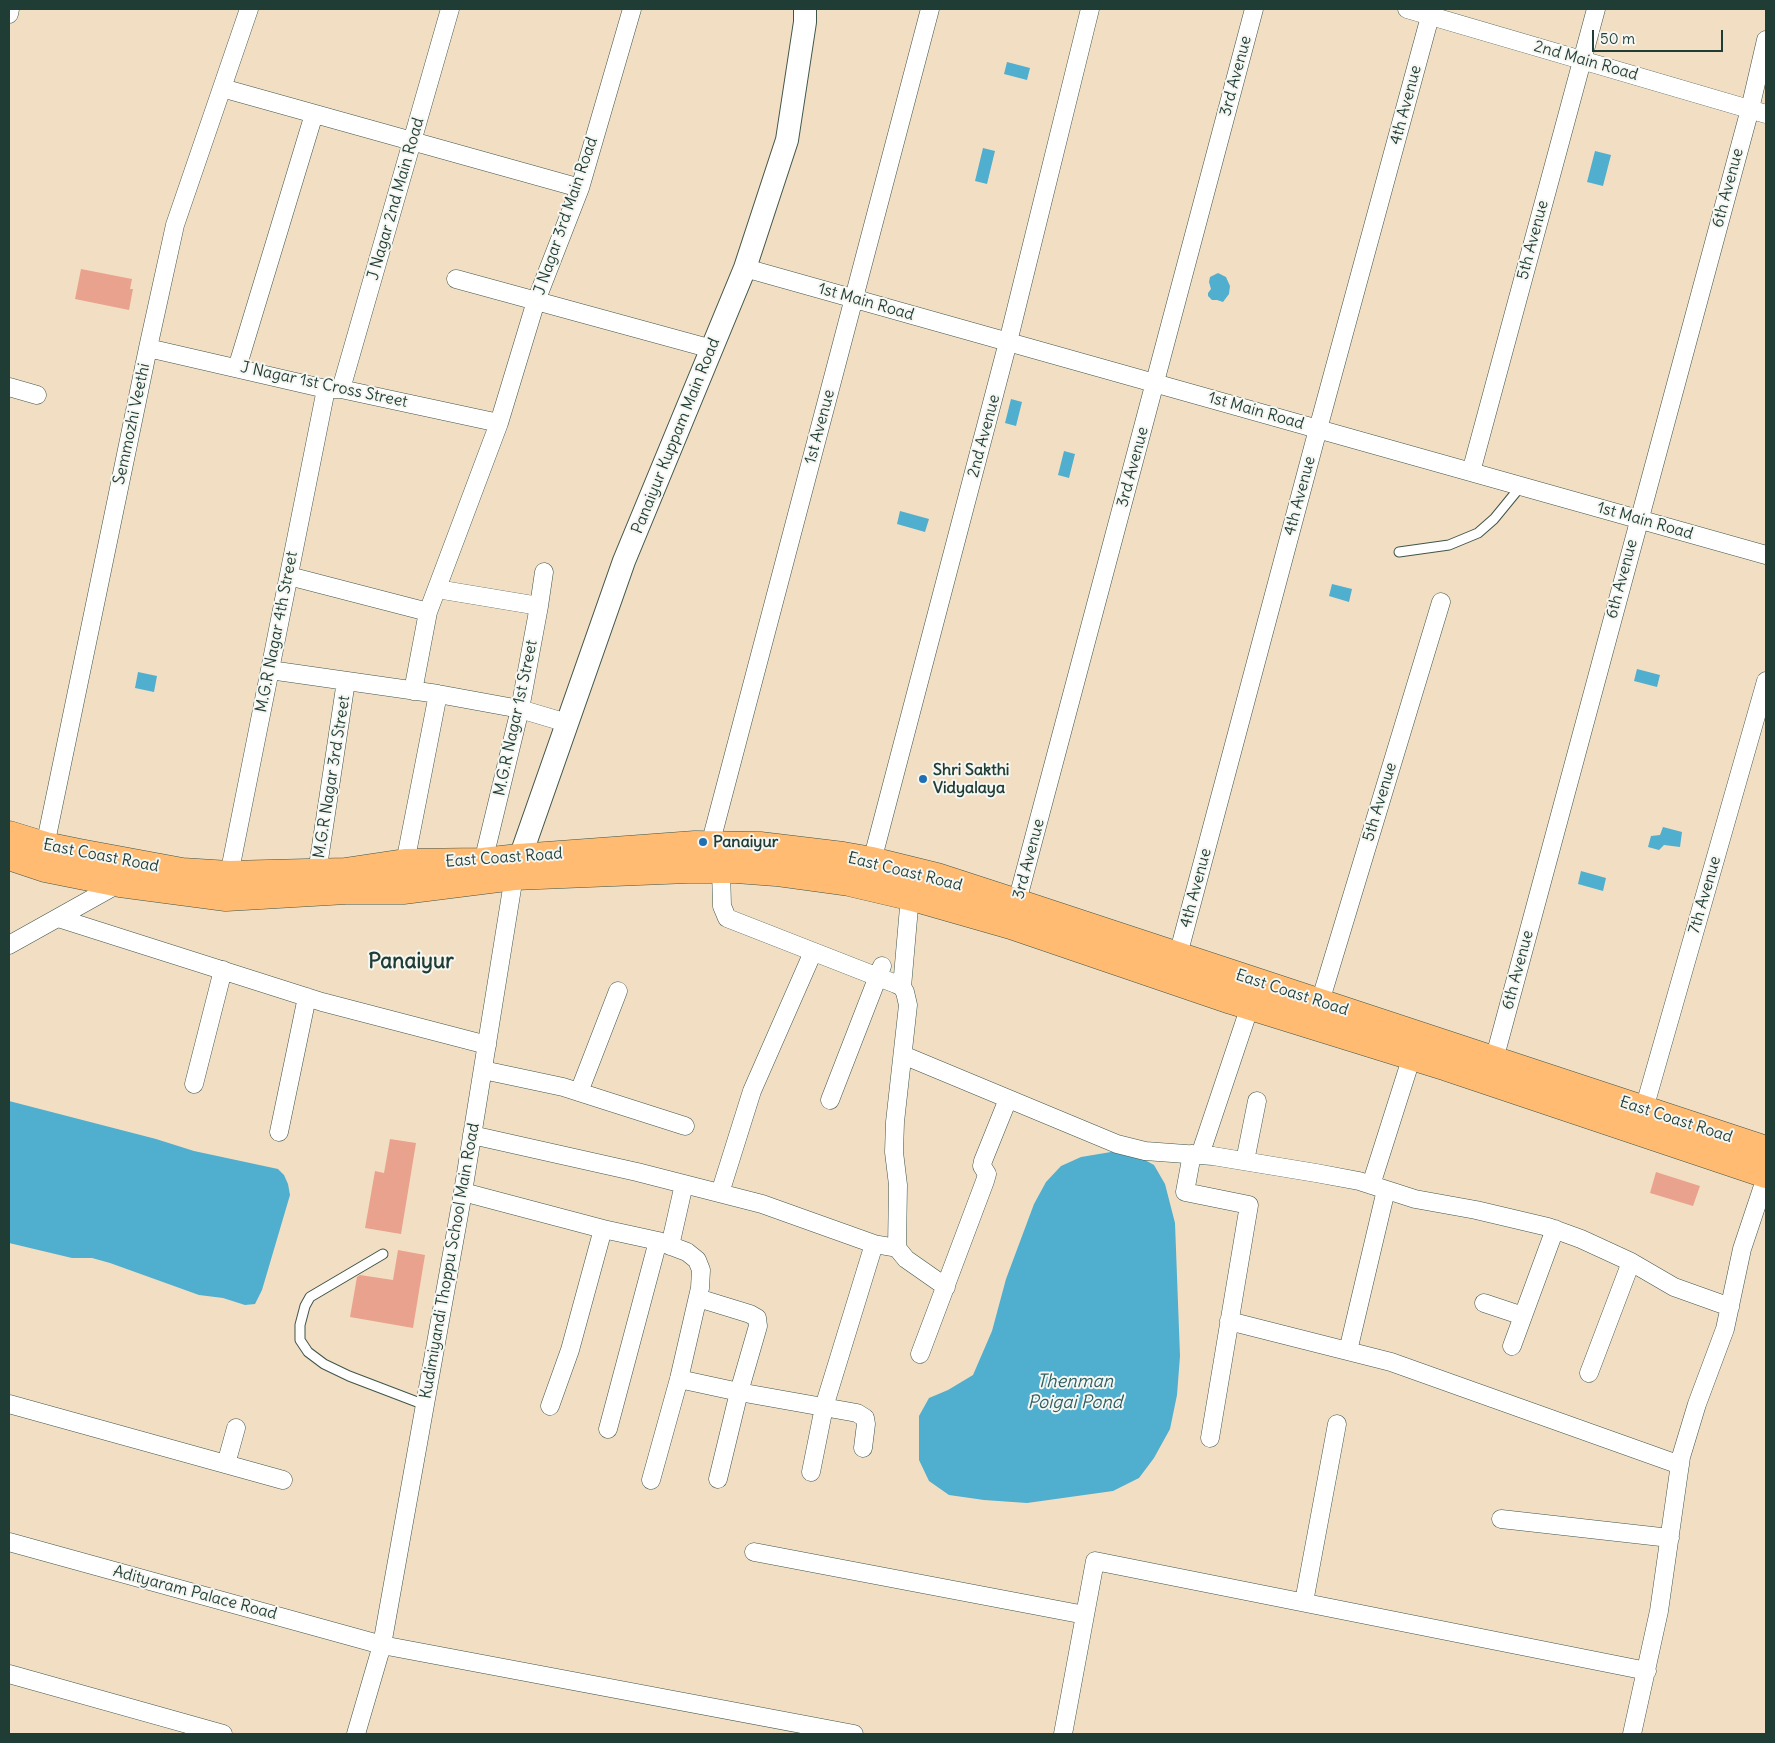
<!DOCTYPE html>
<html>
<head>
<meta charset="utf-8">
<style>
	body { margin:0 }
	#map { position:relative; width:1775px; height:1743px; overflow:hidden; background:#f2dfc3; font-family:Delius,sans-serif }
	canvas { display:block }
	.frame { position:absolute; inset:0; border:10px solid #1f3d34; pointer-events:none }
	.scale { position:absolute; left:1592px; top:30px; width:131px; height:22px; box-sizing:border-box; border:2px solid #1f3d34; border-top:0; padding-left:6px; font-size:15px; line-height:18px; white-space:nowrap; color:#1f3d34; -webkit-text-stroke:4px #f6f6f2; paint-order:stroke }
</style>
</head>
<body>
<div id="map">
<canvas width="1775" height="1743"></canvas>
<div class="frame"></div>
<div class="scale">50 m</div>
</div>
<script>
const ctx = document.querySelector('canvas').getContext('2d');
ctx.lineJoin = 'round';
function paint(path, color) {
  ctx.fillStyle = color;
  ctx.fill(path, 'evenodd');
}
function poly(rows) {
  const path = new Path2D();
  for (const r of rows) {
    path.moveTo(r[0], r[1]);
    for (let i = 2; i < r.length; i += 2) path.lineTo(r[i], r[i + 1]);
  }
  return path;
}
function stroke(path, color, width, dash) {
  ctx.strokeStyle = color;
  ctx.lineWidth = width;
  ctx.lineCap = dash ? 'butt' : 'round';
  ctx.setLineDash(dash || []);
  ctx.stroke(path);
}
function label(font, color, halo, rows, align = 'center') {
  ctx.font = font + ' Delius,sans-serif';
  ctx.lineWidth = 4;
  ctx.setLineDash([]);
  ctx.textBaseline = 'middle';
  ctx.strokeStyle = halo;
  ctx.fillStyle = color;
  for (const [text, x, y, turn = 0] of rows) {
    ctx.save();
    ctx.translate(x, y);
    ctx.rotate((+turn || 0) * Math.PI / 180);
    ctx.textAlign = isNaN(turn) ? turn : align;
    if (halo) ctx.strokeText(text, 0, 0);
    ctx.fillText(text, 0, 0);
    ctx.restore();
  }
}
paint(poly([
	[1007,62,1030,68,1027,80,1004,74],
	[983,148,995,151,987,184,975,181],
	[1595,151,1611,155,1603,186,1587,182],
	[1218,273,1226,277,1230,286,1229,294,1223,302,1217,300,1212,300,1208,296,1208,293,1211,289,1209,282,1210,277],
	[1011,399,1022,402,1016,426,1005,423],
	[1064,451,1075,454,1069,478,1058,475],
	[900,511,929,519,925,532,897,524],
	[1332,584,1352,589,1349,602,1329,596],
	[1637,669,1660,675,1657,687,1634,681],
	[138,672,157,676,154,692,135,688],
	[1663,827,1682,832,1680,847,1664,845,1659,850,1648,847,1651,836,1660,835],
	[1581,871,1606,878,1603,891,1578,884],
	[9,1101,156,1139,194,1151,278,1169,284,1175,288,1184,290,1195,262,1290,255,1304,245,1305,223,1298,199,1295,110,1263,92,1258,72,1258,9,1243],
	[1111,1152,1134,1154,1154,1165,1165,1184,1175,1223,1180,1356,1177,1395,1170,1429,1154,1458,1139,1478,1113,1491,1027,1503,984,1500,949,1495,929,1481,919,1460,919,1416,929,1398,948,1390,973,1375,992,1331,1006,1279,1034,1204,1046,1182,1061,1166,1081,1157]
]), '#50aece');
paint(poly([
	[81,269,132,279,130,289,133,289,129,310,75,299],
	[390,1139,416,1143,401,1234,365,1228,375,1171,384,1173],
	[1656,1172,1700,1186,1693,1206,1650,1193],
	[398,1250,425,1255,413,1328,350,1317,357,1277,360,1275,393,1280]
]), '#e9a28d');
const service = poly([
	[1399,552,1449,545,1478,533,1494,519,1521,486],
	[383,1254,310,1297,305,1306,300,1325,300,1340,308,1352,324,1364,349,1376,425,1405]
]);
const minor = poly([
	[1407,9,1766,114],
	[9,14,10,9],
	[222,88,580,188],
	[745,268,1766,555],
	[456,279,712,349],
	[148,348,326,389,341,389,499,423],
	[237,368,314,114],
	[9,387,37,395],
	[341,389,450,9],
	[1471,472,1596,9],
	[289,576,428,612],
	[437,589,539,606],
	[270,670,438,694,520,709,567,723],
	[413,691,428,612,499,423,536,301,580,188,632,9],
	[710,845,930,9],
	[45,846,148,348,175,225,249,9],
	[872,861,1008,342,1090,9],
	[483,862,520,709,539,606,544,572],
	[405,863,438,694],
	[721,869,722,906,727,918,896,984,902,987,905,992,908,1005,895,1122,894,1152,898,1185,897,1248,906,1259,946,1287],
	[317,873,346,681],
	[229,875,326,389],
	[1014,913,1254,9],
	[58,918,322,1002,487,1045],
	[9,945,120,883],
	[1178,955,1318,429,1432,9],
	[902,987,910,896],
	[1320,1002,1441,602],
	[903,1055,1117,1144,1145,1151,1213,1156,1316,1173,1359,1181,1415,1199,1476,1210,1548,1227,1581,1239,1631,1262,1674,1287,1730,1307],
	[1494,1060,1750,109,1766,40],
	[483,1070,563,1087,685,1126],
	[194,1084,223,970],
	[579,1092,618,991],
	[830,1100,882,966],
	[1644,1109,1766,681],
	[279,1132,307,997],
	[472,1135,637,1172,762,1204,874,1244,897,1248],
	[1192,1154,1185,1192,1249,1205,1210,1438],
	[1200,1155,1250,1006],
	[1245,1161,1257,1101],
	[1371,1185,1412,1056],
	[463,1192,603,1229,658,1241,687,1252,697,1260,701,1270,700,1288,679,1379,651,1480],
	[720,1193,752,1091,813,952],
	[670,1246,684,1184],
	[698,1298,750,1314,757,1318,758,1326,739,1392,718,1479],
	[1484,1303,1523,1316],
	[1229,1321,1391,1362,1680,1465],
	[1512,1346,1555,1229],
	[1348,1351,1386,1190],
	[920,1354,985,1181,987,1174,982,1166,983,1161,1008,1099],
	[1589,1373,1631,1262],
	[679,1379,739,1392,857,1413,865,1418,866,1424,863,1448],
	[9,1404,283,1480],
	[550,1406,570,1350,603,1229],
	[608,1429,658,1241],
	[226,1464,236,1428],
	[811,1472,824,1407,874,1244],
	[1501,1519,1670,1538],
	[9,1542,382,1645,854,1734],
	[754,1552,1085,1615],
	[1304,1602,1337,1424],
	[9,1674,223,1734],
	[356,1734,382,1645,463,1192,514,876],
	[1063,1734,1095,1561,1647,1671],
	[1632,1734,1659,1611,1681,1457,1697,1404,1725,1329,1742,1249,1766,1177]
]);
const tertiary = poly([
	[515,872,624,561,745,268,787,140,805,22,805,9]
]);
const primary = poly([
	[9,835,45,846,79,853,182,872,229,875,345,872,405,863,483,862,519,858,695,845,760,846,843,856,872,861,937,877,1017,903,1766,1150],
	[9,856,45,868,120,883,226,897,346,890,403,890,514,876,688,869,736,869,776,872,849,882,913,897,1011,925,1231,1000,1447,1067,1766,1174]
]);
stroke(service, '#3f5549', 11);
stroke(minor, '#3f5549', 19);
stroke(tertiary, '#3f5549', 24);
stroke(primary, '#3f5549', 29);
stroke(service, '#fff', 9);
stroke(minor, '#fff', 18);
stroke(tertiary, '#fff', 22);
stroke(primary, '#ffbb71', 28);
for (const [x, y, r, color] of [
	[923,779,5,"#1f6fb2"],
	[703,842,5,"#1f6fb2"]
]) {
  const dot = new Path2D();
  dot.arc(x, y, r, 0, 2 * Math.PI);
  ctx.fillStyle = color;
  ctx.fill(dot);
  stroke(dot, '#f6f6f2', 2);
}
label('16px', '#1f3d34', '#f6f6f2', [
	["2nd Main Road",1586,61,16],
	["3rd Avenue",1236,76,-75],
	["4th Avenue",1406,105,-75],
	["6th Avenue",1728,188,-75],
	["J Nagar 2nd Main Road",396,199,-74],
	["J Nagar 3rd Main Road",566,216,-71],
	["5th Avenue",1533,240,-75],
	["1st Main Road",866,302,16],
	["J Nagar 1st Cross Street",324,385,12],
	["1st Main Road",1256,411,16],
	["Semmozhi Veethi",132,424,-78],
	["1st Avenue",820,427,-75],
	["Panaiyur Kuppam Main Road",676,436,-68],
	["2nd Avenue",984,436,-75],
	["3rd Avenue",1133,467,-75],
	["4th Avenue",1300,496,-75],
	["1st Main Road",1645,521,16],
	["6th Avenue",1622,579,-75],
	["M.G.R Nagar 4th Street",277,632,-79],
	["M.G.R Nagar 1st Street",516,718,-78],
	["M.G.R Nagar 3rd Street",332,777,-81],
	["5th Avenue",1380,802,-73],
	["East Coast Road",101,856,11],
	["East Coast Road",504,858,-4],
	["3rd Avenue",1029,859,-75],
	["East Coast Road",905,872,14],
	["4th Avenue",1196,888,-75],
	["7th Avenue",1705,895,-74],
	["6th Avenue",1518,970,-75],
	["East Coast Road",1292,993,18],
	["East Coast Road",1676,1120,18],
	["Kudimiyandi Thoppu School Main Road",450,1261,-80],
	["Adityaram Palace Road",195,1593,15]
]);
label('bold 16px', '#1f3d34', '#f6f6f2', [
	["Shri Sakthi",933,770],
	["Vidyalaya",933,788],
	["Panaiyur",713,842]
], 'left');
label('italic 18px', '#2e5f62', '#f6f6f2', [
	["Thenman",1075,1382],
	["Poigai Pond",1075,1403]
]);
label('bold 21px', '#1f3d34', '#f6f6f2', [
	["Panaiyur",411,962]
]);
</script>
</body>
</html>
